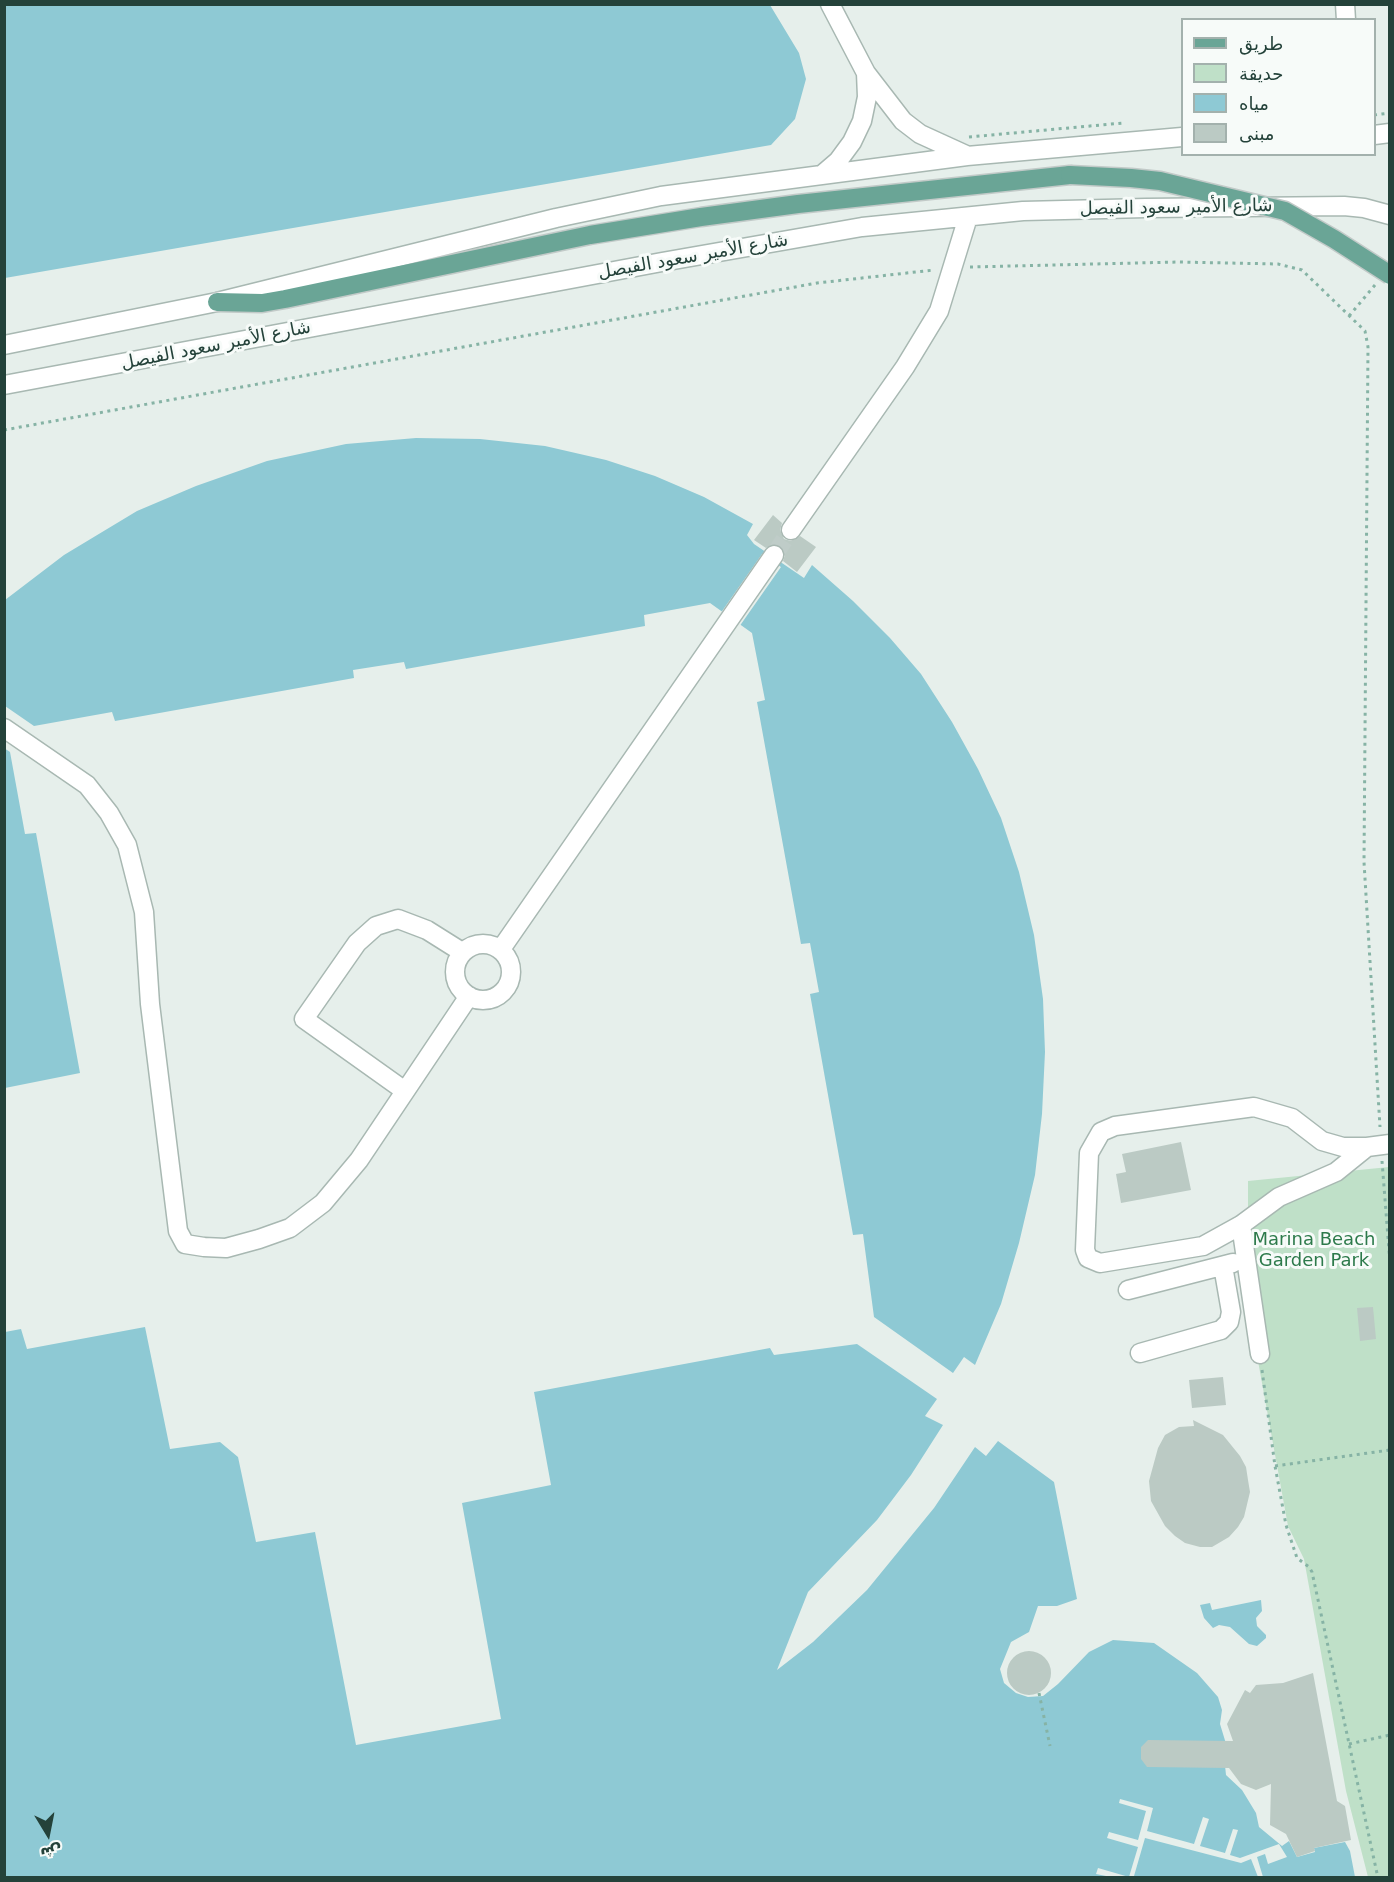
<!DOCTYPE html>
<html>
<head>
<meta charset="utf-8">
<style>
	body { margin:0 }
	#map { position:relative; width:1394px; height:1882px; overflow:hidden; background:#e6efeb; font-family:"DejaVu Sans","Noto Naskh Arabic",sans-serif }
	canvas { display:block }
	.frame { position:absolute; inset:0; border:6px solid #24423a; pointer-events:none }
	.legend { position:absolute; left:1181px; top:18px; width:195px; height:138px; box-sizing:border-box; background:#f7fbf9; border:2px solid #a3b1ad; margin:0; padding:8px 10px; list-style:none; font-size:18px; color:#24423a }
	.legend li { display:flex; align-items:center; gap:12px; height:30px }
	.legend b { width:30px; border:2px solid #a3b1ad }
	.north { position:absolute; left:18px; top:1804px; width:60px; height:60px; -webkit-text-stroke:4px #f7fbf9; paint-order:stroke; rotate:170deg; font-size:16px; font-weight:700; line-height:24px; text-align:center; color:#24423a }
	.north::after { content:''; display:block; margin:auto; width:21px; height:27px; background:#24423a; clip-path:polygon(50% 0,100% 100%,50% 72%,0 100%) }
</style>
</head>
<body>
<div id="map">
<canvas width="1394" height="1882"></canvas>
<div class="frame"></div>
<ul class="legend">
<li><b style="height:8px;background:#6aa596"></b>طريق</li>
<li><b style="height:16px;background:#bfe0c8"></b>حديقة</li>
<li><b style="height:16px;background:#8ec9d4"></b>مياه</li>
<li><b style="height:16px;background:#bbcac4"></b>مبنى</li>
</ul>
<div class="north">ش</div>
</div>
<script>
const ctx = document.querySelector('canvas').getContext('2d');
ctx.lineJoin = 'round';
function paint(path, color) {
  ctx.fillStyle = color;
  ctx.fill(path, 'evenodd');
}
function poly(rows) {
  const path = new Path2D();
  for (const r of rows) {
    if (r.length === 3) {
      path.moveTo(r[0] + r[2], r[1]);
      path.arc(r[0], r[1], r[2], 0, 2 * Math.PI);
      continue;
    }
    path.moveTo(r[0], r[1]);
    for (let i = 2; i < r.length; i += 2) path.lineTo(r[i], r[i + 1]);
  }
  return path;
}
function stroke(path, color, width, dash) {
  ctx.strokeStyle = color;
  ctx.lineWidth = width;
  ctx.lineCap = dash ? 'butt' : 'round';
  ctx.setLineDash(dash || []);
  ctx.stroke(path);
}
function label(font, color, halo, rows, align = 'center') {
  ctx.font = font + ' "DejaVu Sans","Noto Naskh Arabic",sans-serif';
  ctx.lineWidth = 6;
  ctx.setLineDash([]);
  ctx.textBaseline = 'middle';
  ctx.strokeStyle = halo;
  ctx.fillStyle = color;
  for (const [text, x, y, turn = 0] of rows) {
    ctx.save();
    ctx.translate(x, y);
    ctx.rotate((+turn || 0) * Math.PI / 180);
    ctx.textAlign = isNaN(turn) ? turn : align;
    if (halo) ctx.strokeText(text, 0, 0);
    ctx.fillText(text, 0, 0);
    ctx.restore();
  }
}
paint(poly([
	[1389,1167,1389,1877,1368,1877,1346,1791,1304,1559,1288,1526,1232,1218,1248,1214,1248,1181]
]), '#bfe0c8');
paint(poly([
	[5,4,770,5,799,53,806,79,795,119,771,145,5,278],
	[416,438,480,439,545,446,606,460,655,476,704,497,753,524,747,535,754,544,804,578,812,565,853,601,890,638,921,674,952,722,978,769,1001,818,1019,872,1034,935,1043,999,1045,1052,1042,1114,1035,1175,1019,1243,1001,1304,975,1365,964,1357,953,1373,874,1317,863,1234,853,1235,810,994,819,992,810,943,801,944,757,702,765,700,752,633,710,603,644,615,645,626,406,669,404,662,353,670,354,678,115,721,112,712,34,726,5,706,5,600,64,555,137,511,196,486,267,461,346,444],
	[4,748,10,752,25,834,36,833,80,1073,5,1088],
	[145,1327,170,1449,220,1442,238,1457,256,1542,315,1532,356,1745,501,1719,462,1503,551,1485,534,1392,770,1348,774,1355,857,1344,937,1399,925,1416,943,1425,911,1475,877,1520,808,1592,777,1670,813,1642,867,1590,934,1508,975,1447,986,1456,998,1441,1054,1482,1077,1599,1057,1606,1038,1606,1029,1632,1011,1642,1000,1669,1004,1683,1016,1693,1028,1697,1043,1696,1058,1684,1089,1652,1113,1640,1154,1643,1197,1673,1218,1697,1222,1710,1220,1724,1227,1747,1224,1756,1226,1775,1242,1790,1256,1813,1259,1827,1282,1846,1289,1841,1297,1857,1315,1852,1314,1848,1345,1842,1350,1851,1355,1877,5,1878,5,1332,21,1329,27,1349],
	[1261,1600,1262,1611,1256,1618,1257,1626,1266,1635,1266,1638,1257,1646,1249,1644,1230,1627,1219,1625,1213,1628,1204,1618,1200,1605,1210,1603,1212,1610]
]), '#8ec9d4');
paint(poly([
	[762,554,781,567,739,627,720,614],
	[1120,1799,1153,1808,1147,1831,1194,1844,1203,1817,1209,1819,1200,1846,1225,1853,1233,1829,1238,1830,1230,1855,1240,1858,1279,1844,1287,1857,1268,1864,1265,1854,1257,1857,1263,1877,1258,1877,1251,1859,1241,1863,1145,1838,1134,1876,1137,1877,1111,1877,1096,1874,1098,1868,1129,1877,1138,1847,1107,1838,1109,1832,1138,1840,1146,1811,1119,1803]
]), '#e6efeb');
paint(poly([
	[773,515,782,523,780,530,784,539,791,541,800,536,816,547,797,572,783,561,785,555,781,546,774,544,766,548,754,540],
	[1181,1142,1191,1190,1121,1203,1116,1174,1126,1172,1122,1154],
	[1373,1307,1376,1339,1360,1341,1357,1308],
	[1223,1377,1226,1405,1192,1408,1189,1380],
	[1193,1420,1223,1435,1240,1456,1246,1467,1248,1480,1250,1492,1244,1517,1238,1527,1229,1537,1212,1547,1200,1547,1185,1543,1175,1536,1165,1526,1151,1501,1149,1481,1158,1448,1165,1435,1179,1427,1194,1426],
	[1029,1673,22],
	[1313,1673,1337,1801,1345,1806,1351,1840,1314,1848,1315,1851,1297,1857,1286,1834,1270,1825,1271,1784,1256,1790,1241,1784,1229,1768,1147,1767,1141,1759,1141,1747,1148,1740,1233,1741,1227,1724,1245,1690,1250,1693,1256,1685,1283,1683]
]), '#bbcac4');
stroke(poly([
	[774,555,791,530]
]), '#bfccc8', 18, [18, 9]);
const minor = poly([
	[830,4,866,73,903,121,920,134,966,155],
	[1345,4,1346,20],
	[1374,135,1390,133],
	[824,173,838,161,852,142,862,121,867,97,866,73],
	[4,345,217,302,556,218,661,196,967,156,1182,137],
	[4,385,662,262,862,227,1023,211,1146,208,1344,206,1364,208,1390,215],
	[791,530,905,367,939,311,968,217],
	[4,728,87,785,109,813,127,845,144,912,150,1004,178,1231,185,1244,204,1247,226,1248,259,1239,290,1228,323,1203,359,1160,469,996],
	[483,972,28],
	[501,949,774,555],
	[405,1091,304,1019,357,943,376,926,398,919,427,930,462,952],
	[1367,1147,1336,1172,1279,1197,1241,1225,1203,1246,1100,1263,1088,1258,1085,1250,1089,1153,1101,1132,1115,1126,1254,1107,1292,1118,1322,1141,1343,1147,1367,1147,1390,1144],
	[1241,1225,1260,1354],
	[1128,1290,1233,1263],
	[1140,1353,1221,1330,1229,1322,1231,1312,1223,1266]
]);
const major = poly([
	[217,302,262,303,285,299,590,235,701,217,798,204,1070,175]
]);
stroke(minor, '#a8b8b2', 21);
stroke(major, '#c2cac8', 21);
stroke(poly([
	[1374,115,1390,113],
	[969,137,1123,123],
	[970,267,1178,262,1278,264,1302,270,1365,331,1368,347,1364,862,1380,1127],
	[1349,316,1375,285],
	[4,430,817,283,934,270],
	[1382,1161,1390,1263],
	[1262,1370,1275,1466,1286,1525,1297,1558,1309,1567,1312,1572,1378,1878],
	[1275,1466,1390,1450],
	[1039,1693,1050,1746],
	[1349,1744,1390,1735]
]), '#86b3a5', 3, [3, 4.5]);
stroke(minor, '#fff', 18);
stroke(major, '#6aa596', 18);
const majorBridge = poly([
	[1070,175,1131,178,1160,181,1285,211,1334,239,1390,275]
]);
stroke(majorBridge, '#c2cac8', 21, []);
stroke(majorBridge, '#6aa596', 18);
label('18px', '#24423a', '#f7fbf9', [
	["شارع الأمير سعود الفيصل",1176,208,-1],
	["شارع الأمير سعود الفيصل",693,257,-10],
	["شارع الأمير سعود الفيصل",216,346,-11]
]);
label('18px', '#2d7a4b', '#f7fbf9', [
	["Marina Beach",1314,1240],
	["Garden Park",1314,1261]
]);
</script>
</body>
</html>
